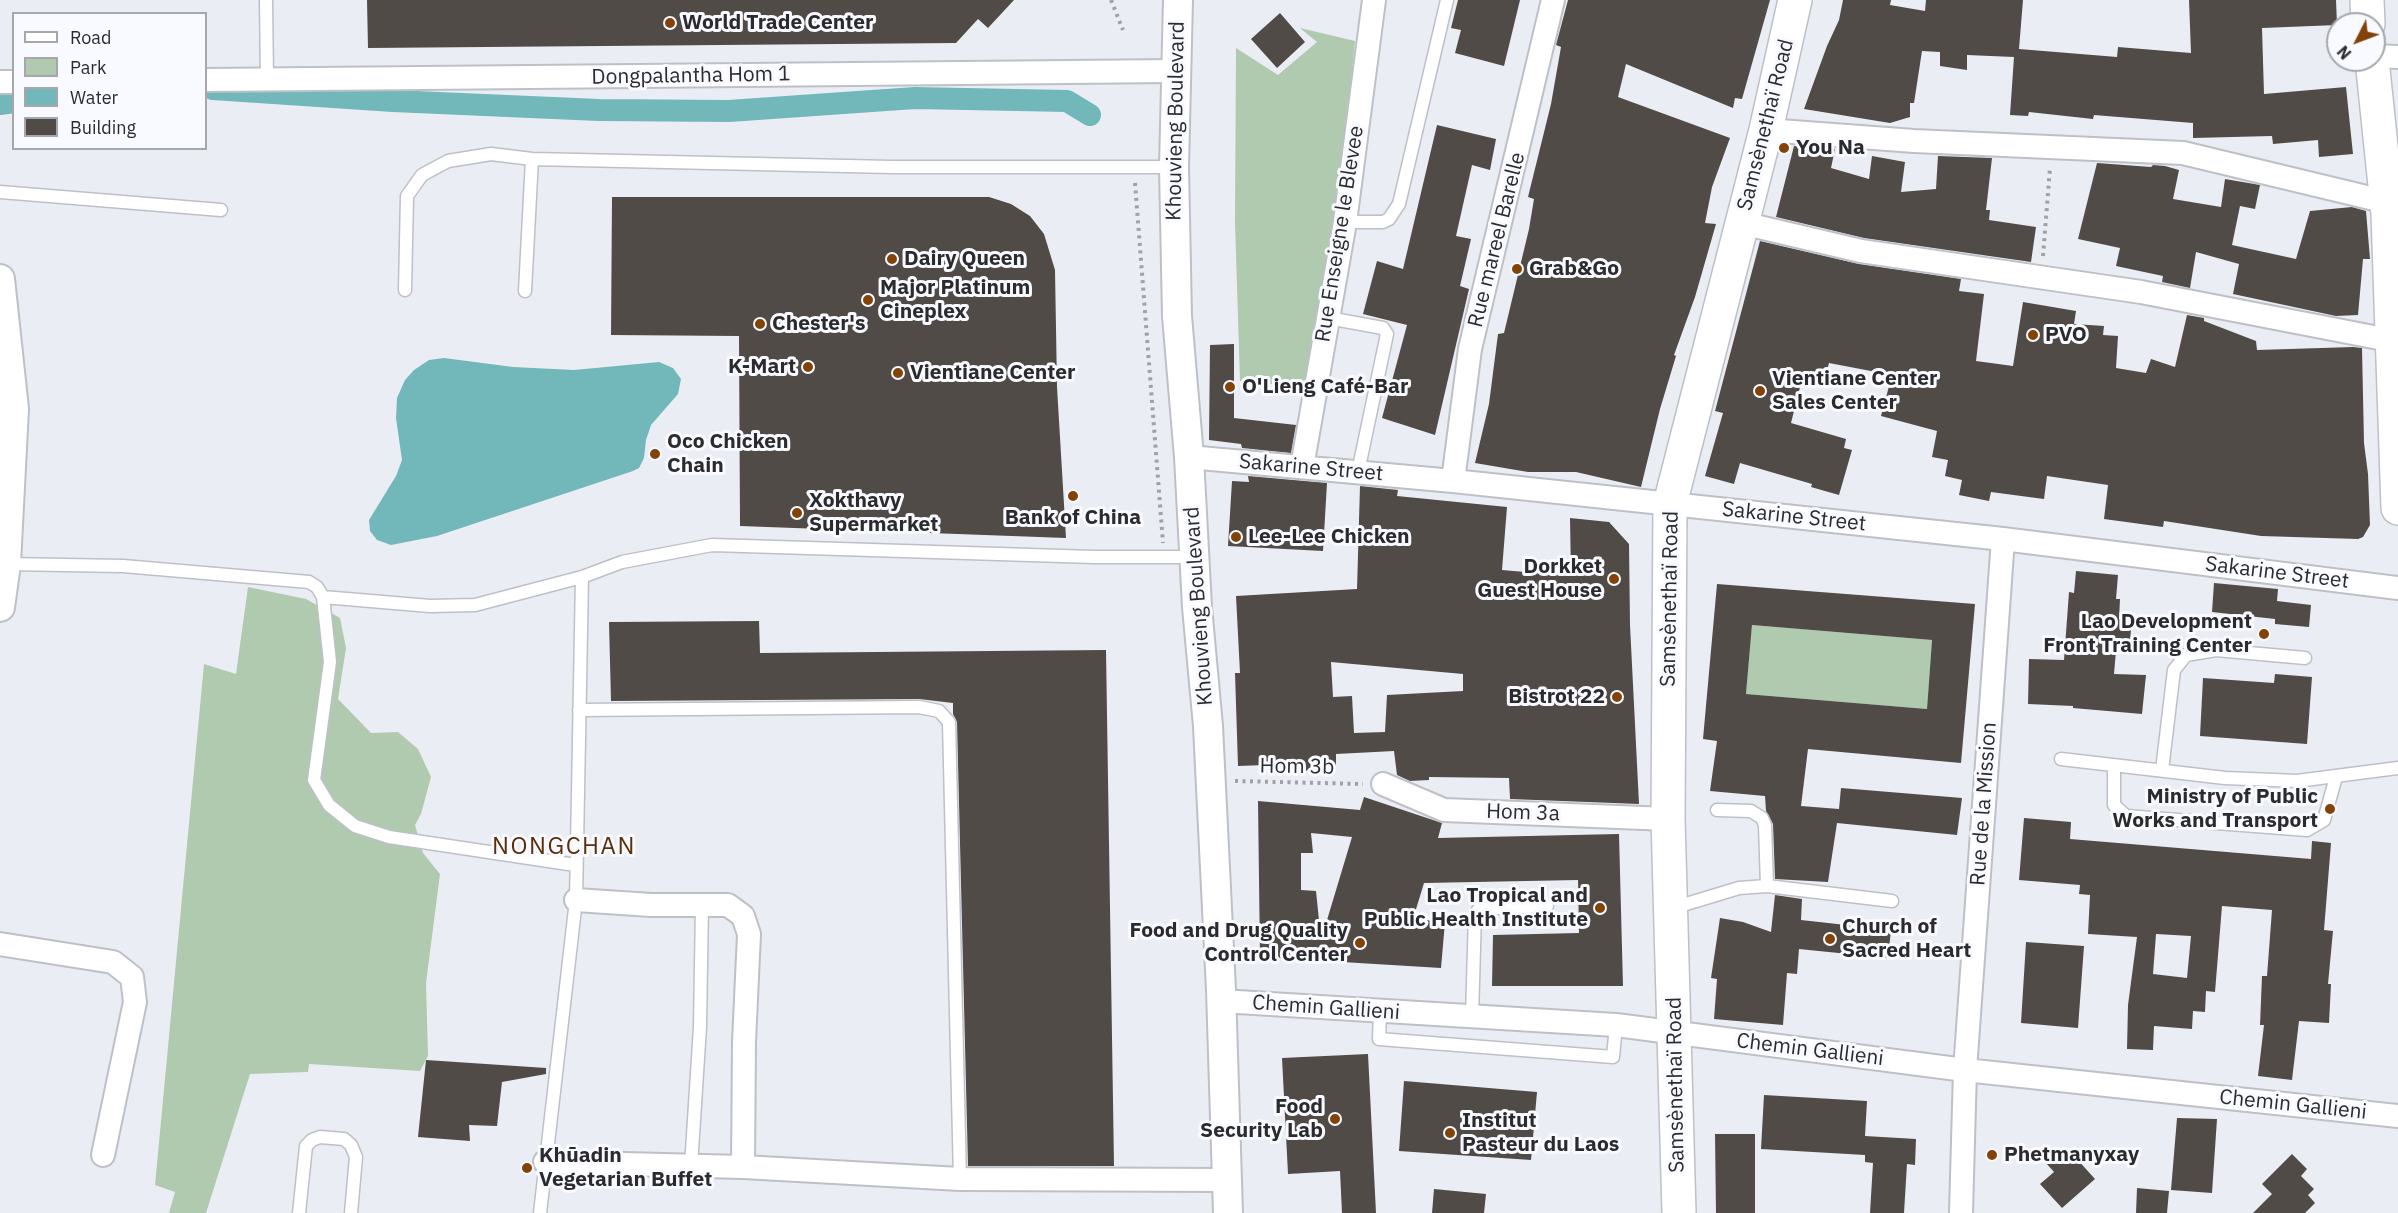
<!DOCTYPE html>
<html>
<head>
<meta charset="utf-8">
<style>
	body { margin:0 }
	#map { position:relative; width:2398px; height:1213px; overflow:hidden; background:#ebedf4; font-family:"IBM Plex Sans",sans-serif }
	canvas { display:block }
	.legend { position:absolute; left:12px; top:12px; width:195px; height:138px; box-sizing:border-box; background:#f9faff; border:2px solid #a7a7ab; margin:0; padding:8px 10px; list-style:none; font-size:18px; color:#2b2b2e }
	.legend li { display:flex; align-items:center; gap:12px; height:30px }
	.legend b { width:30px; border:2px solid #a7a7ab }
	.north { position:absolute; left:2326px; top:12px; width:60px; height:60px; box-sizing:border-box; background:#f9faff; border:2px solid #a7a7ab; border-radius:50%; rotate:228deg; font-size:16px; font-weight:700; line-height:24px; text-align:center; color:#2b2b2e }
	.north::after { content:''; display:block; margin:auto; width:21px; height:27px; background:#834308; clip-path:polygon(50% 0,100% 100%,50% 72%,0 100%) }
</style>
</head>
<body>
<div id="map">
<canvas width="2398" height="1213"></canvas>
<ul class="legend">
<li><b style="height:8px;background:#fff"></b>Road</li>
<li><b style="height:16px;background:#afcaae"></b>Park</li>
<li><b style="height:16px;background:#72b8ba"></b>Water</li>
<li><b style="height:16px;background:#514b47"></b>Building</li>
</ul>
<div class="north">N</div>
</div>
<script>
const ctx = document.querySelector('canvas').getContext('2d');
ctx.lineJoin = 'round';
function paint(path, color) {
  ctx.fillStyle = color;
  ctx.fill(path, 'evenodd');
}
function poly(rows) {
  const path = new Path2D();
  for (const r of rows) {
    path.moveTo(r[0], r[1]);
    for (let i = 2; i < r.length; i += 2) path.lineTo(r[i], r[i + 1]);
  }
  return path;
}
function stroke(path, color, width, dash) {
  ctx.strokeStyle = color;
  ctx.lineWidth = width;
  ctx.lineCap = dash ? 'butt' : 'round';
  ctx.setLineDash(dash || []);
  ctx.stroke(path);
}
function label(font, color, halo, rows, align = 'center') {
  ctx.font = font + ' "IBM Plex Sans",sans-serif';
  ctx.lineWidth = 6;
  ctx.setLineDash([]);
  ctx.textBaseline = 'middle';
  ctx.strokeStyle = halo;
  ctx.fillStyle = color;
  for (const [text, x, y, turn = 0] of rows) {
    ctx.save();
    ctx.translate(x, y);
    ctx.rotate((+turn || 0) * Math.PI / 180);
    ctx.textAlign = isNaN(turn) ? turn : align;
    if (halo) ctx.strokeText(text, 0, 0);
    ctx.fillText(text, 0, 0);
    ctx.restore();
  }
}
paint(poly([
	[1300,28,1355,41,1338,213,1311,388,1240,381,1235,223,1236,48,1278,75,1317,42],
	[248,587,306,599,340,618,346,648,338,699,371,733,398,732,418,749,431,777,421,814,415,825,423,853,440,874,426,983,428,1056,420,1071,309,1064,308,1072,250,1074,206,1213,169,1213,175,1192,155,1185,204,664,236,674],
	[1752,625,1932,640,1927,709,1746,694]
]), '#afcaae');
paint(poly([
	[444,358,513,367,574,370,659,362,673,368,681,379,678,394,651,425,646,440,644,458,639,468,633,471,437,536,391,545,377,540,370,531,369,520,396,476,402,460,396,418,397,398,405,380,414,370,429,360]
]), '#72b8ba');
stroke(poly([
	[213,89,393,101,599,110,729,111,915,98,1067,101,1090,115],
	[0,104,14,102]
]), '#72b8ba', 22);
paint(poly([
	[367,0,1014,0,988,28,978,19,956,43,368,48],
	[1458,0,1520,0,1504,66,1455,53,1461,30,1451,28],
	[1568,0,1770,0,1742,99,1735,98,1733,108,1626,64,1618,97,1730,138,1712,187,1705,223,1716,224,1695,297,1674,355,1676,356,1660,409,1641,487,1576,472,1528,472,1475,463,1489,404,1498,334,1504,333,1529,229,1534,199,1528,197,1551,104,1561,47,1556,45],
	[1843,0,1891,0,1890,5,1925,11,1926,0,2023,0,2019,49,2117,57,2118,47,2191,53,2189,0,2336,0,2337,25,2262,28,2264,94,2346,87,2353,154,2319,157,2318,140,2273,144,2272,136,2193,138,2193,123,2094,115,2093,119,2029,112,2028,116,2010,115,2014,57,1967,55,1967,70,1940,66,1940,52,1922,51,1914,103,1910,103,1910,117,1890,123,1804,109,1827,46,1839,20],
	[1280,13,1305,42,1277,68,1251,39],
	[1437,125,1496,139,1490,170,1472,165,1456,236,1471,239,1460,286,1469,289,1435,435,1382,418,1407,325,1363,314,1377,261,1403,269],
	[1794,146,1835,149,1831,168,1869,179,1872,156,1905,162,1901,192,1936,189,1938,156,1992,158,1986,210,1990,210,1989,220,2036,227,2031,262,1864,238,1776,217],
	[2097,163,2151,167,2153,165,2165,166,2179,170,2173,199,2221,207,2225,179,2260,185,2255,209,2240,206,2232,245,2296,259,2310,211,2352,207,2366,211,2370,259,2363,259,2358,315,2336,316,2233,294,2239,264,2196,252,2190,288,2162,282,2163,276,2116,266,2120,248,2078,239],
	[612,197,989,197,1011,204,1030,216,1044,234,1055,270,1057,387,1066,538,740,526,739,336,611,335],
	[1760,241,1859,264,1961,279,1959,291,1984,294,1976,361,2013,366,2023,302,2076,311,2074,324,2104,326,2103,335,2118,336,2116,368,2146,373,2151,359,2175,367,2187,315,2204,318,2204,321,2256,341,2257,350,2353,347,2362,348,2364,443,2368,474,2370,525,2363,537,2358,539,2261,536,2164,521,2163,527,2104,519,2108,485,2047,476,2044,499,1991,492,1989,501,1959,495,1962,480,1945,476,1948,460,1932,457,1937,431,1881,416,1892,375,1829,363,1825,377,1804,371,1791,423,1846,439,1844,448,1852,450,1839,495,1811,487,1812,484,1740,463,1734,484,1705,476,1723,413,1715,411],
	[1234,344,1234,418,1296,425,1291,453,1242,448,1241,444,1209,440,1210,345],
	[1248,476,1327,483,1323,551,1228,546,1232,481,1249,482],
	[1360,486,1398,490,1397,496,1507,507,1502,570,1571,576,1570,518,1609,522,1629,544,1630,625,1639,804,1510,799,1509,778,1429,777,1429,780,1410,781,1397,775,1394,751,1336,754,1336,770,1292,771,1292,764,1238,766,1235,673,1240,673,1236,596,1357,589],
	[1331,662,1463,674,1463,691,1387,695,1385,732,1354,733,1352,696,1333,697],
	[2076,571,2118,575,2116,599,2120,599,2119,619,2132,620,2130,640,2117,639,2114,674,2146,675,2142,714,2073,708,2073,706,2028,704,2029,659,2064,660,2069,592,2074,593],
	[2214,583,2278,589,2277,601,2311,605,2309,627,2275,624,2275,619,2212,612],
	[1717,584,1975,604,1961,763,1808,749,1801,806,1839,809,1841,788,1962,798,1957,835,1837,823,1828,882,1775,879,1773,824,1766,811,1765,796,1710,791,1717,741,1703,739],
	[1752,625,1932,640,1927,709,1746,694],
	[759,621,760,653,1106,650,1114,1166,968,1166,957,722,953,714,953,703,919,699,611,701,609,622],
	[2275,674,2312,677,2307,744,2200,736,2203,678,2274,683],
	[1364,797,1442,823,1438,838,1619,834,1623,986,1492,986,1493,935,1579,933,1578,880,1424,883,1413,919,1445,922,1441,968,1260,957,1258,801,1360,810],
	[1311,833,1352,837,1321,940,1316,891,1301,890,1301,853,1313,853],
	[2024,818,2071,822,2070,839,2311,859,2312,841,2331,843,2324,930,2333,931,2328,984,2331,984,2329,1023,2299,1021,2292,1080,2258,1076,2264,1025,2260,1025,2262,976,2267,976,2272,910,2222,906,2215,992,2206,991,2205,1012,2193,1011,2192,1029,2154,1026,2153,1050,2127,1049,2128,1005,2137,937,2088,934,2090,895,2079,894,2080,885,2019,880],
	[2156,934,2191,936,2187,978,2153,974],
	[1775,895,1802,899,1801,920,1891,930,1888,958,1799,949,1797,974,1787,973,1783,1025,1714,1019,1717,979,1711,978,1720,918,1743,922,1771,932],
	[2026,942,2084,946,2078,1028,2021,1023],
	[1368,1054,1376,1213,1342,1213,1340,1171,1288,1174,1282,1058],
	[426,1060,546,1068,546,1074,502,1082,497,1126,469,1125,470,1141,418,1137],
	[1404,1081,1537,1092,1531,1160,1399,1151],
	[1764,1095,1867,1101,1865,1136,1916,1139,1915,1165,1907,1164,1904,1213,1870,1213,1873,1163,1865,1162,1865,1155,1761,1149],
	[2177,1118,2217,1119,2212,1193,2171,1190],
	[1715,1134,1755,1134,1755,1213,1716,1213],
	[2061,1149,2072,1161,2076,1158,2095,1179,2062,1208,2040,1184,2054,1172,2046,1163],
	[2292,1154,2307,1169,2301,1176,2314,1189,2308,1195,2315,1203,2305,1213,2253,1213,2272,1194,2262,1184],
	[2137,1188,2169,1191,2167,1213,2136,1213],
	[1434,1189,1486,1194,1484,1213,1432,1213]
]), '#514b47');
const service = poly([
	[266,0,267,80],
	[0,192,221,210],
	[1345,222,1383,222,1389,219,1399,204,1447,0],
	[405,290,407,196,422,175,448,161,491,154,532,159,891,167,1174,167],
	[525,291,532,159],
	[1328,318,1383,328,1387,334,1358,472],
	[6,564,123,566,309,582,317,587,323,597,330,662,314,780,329,805,355,826,389,837,575,865],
	[323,597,430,606,475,605,582,577,622,562,712,545,1094,557,1195,557],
	[579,710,919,707,939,711,949,722,960,1179],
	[2061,759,2225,778,2297,781,2398,768],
	[2114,765,2114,805,2126,816,2307,830,2324,820,2336,777],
	[2162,770,2174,670,2186,655,2216,650,2305,658],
	[1717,810,1751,811,1762,818,1765,825,1767,886],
	[1673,908,1739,888,1767,886,1892,901],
	[1380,1011,1379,1039,1613,1057,1616,1025],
	[1472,1017,1475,914,1479,909,1547,906],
	[691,1166,700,1027,702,905],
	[299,1213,306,1146,312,1140,320,1137,344,1139,351,1145,356,1157,351,1213],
	[540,1213,576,900,582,577]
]);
const minor = poly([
	[2374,56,2398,57],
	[206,80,1176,71],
	[0,82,14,82],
	[1766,130,1914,141,2183,153,2387,202],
	[1742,223,1861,251,2141,292,2394,341],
	[1189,457,1453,481,2003,539,2398,588],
	[1302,467,1345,222,1374,0],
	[1453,481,1470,349,1553,0],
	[1383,784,1444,810,1668,819],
	[576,900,651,905,728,905,743,916,749,934,744,1042,743,1167],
	[0,944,113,962,132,977,135,1002,103,1155],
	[1221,1001,1616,1025,1965,1070,2398,1116],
	[545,1162,743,1167,960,1179,1227,1180],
	[1961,1213,1965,1070,2003,539]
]);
const tertiary = poly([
	[1178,0,1174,167,1177,316,1189,457,1197,607,1208,726,1221,990,1228,1213],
	[0,279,14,409,6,564,0,607]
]);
const primary = poly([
	[2367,0,2368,24],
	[2372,60,2388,214,2398,508],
	[1679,1213,1668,819,1670,504,1766,130,1795,0]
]);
stroke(service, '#bec0c7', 15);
stroke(minor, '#bec0c7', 26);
stroke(tertiary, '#bec0c7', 32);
stroke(primary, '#bec0c7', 36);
stroke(poly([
	[1111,0,1123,30],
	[1135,183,1163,543],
	[2043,256,2050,168],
	[1235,781,1363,784]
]), '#a0a1a7', 4, [3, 4.5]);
stroke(service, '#fff', 12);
stroke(minor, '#fff', 22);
stroke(tertiary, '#fff', 28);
stroke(primary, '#fff', 33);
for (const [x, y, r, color] of [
	[670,23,6,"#834308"],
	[1784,148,6,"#834308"],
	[892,259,6,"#834308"],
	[1517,269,6,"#834308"],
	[868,300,6,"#834308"],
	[760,324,6,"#834308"],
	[2033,335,6,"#834308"],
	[808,367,6,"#834308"],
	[898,373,6,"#834308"],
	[1230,387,6,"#834308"],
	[1760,391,6,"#834308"],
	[655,454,6,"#834308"],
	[1073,496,6,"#834308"],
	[797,513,6,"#834308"],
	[1236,537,6,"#834308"],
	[1614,579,6,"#834308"],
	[2264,634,6,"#834308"],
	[1617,697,6,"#834308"],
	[2330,809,6,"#834308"],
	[1600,908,6,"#834308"],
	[1830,939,6,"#834308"],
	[1360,943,6,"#834308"],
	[1335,1119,6,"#834308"],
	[1450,1133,6,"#834308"],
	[1992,1155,6,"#834308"],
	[527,1168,6,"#834308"]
]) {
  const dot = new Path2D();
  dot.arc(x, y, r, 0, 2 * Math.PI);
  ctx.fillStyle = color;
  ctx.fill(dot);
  stroke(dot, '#f9faff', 2);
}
label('bold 21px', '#2b2b2e', '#f9faff', [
	["World Trade Center",682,23],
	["You Na",1796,148],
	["Dairy Queen",904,259],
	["Grab&Go",1529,269],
	["Major Platinum",880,288],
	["Cineplex",880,312],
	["Chester's",772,324],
	["PVO",2045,335],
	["K-Mart",796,367,"right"],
	["Vientiane Center",910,373],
	["Vientiane Center",1772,379],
	["Sales Center",1772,403],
	["O'Lieng Café-Bar",1242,387],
	["Oco Chicken",667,442],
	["Chain",667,466],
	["Xokthavy",809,501],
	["Supermarket",809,525],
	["Bank of China",1073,518,"center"],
	["Lee-Lee Chicken",1248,537],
	["Dorkket",1602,567,"right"],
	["Guest House",1602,591,"right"],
	["Lao Development",2252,622,"right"],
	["Front Training Center",2252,646,"right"],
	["Bistrot 22",1605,697,"right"],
	["Ministry of Public",2318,797,"right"],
	["Works and Transport",2318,821,"right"],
	["Lao Tropical and",1588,896,"right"],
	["Public Health Institute",1588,920,"right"],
	["Church of",1842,927],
	["Sacred Heart",1842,951],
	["Food and Drug Quality",1348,931,"right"],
	["Control Center",1348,955,"right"],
	["Food",1323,1107,"right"],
	["Security Lab",1323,1131,"right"],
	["Institut",1462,1121],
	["Pasteur du Laos",1462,1145],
	["Phetmanyxay",2004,1155],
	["Khūadin",539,1156],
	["Vegetarian Buffet",539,1180]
], 'left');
label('21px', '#2b2b2e', '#f9faff', [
	["Dongpalantha Hom 1",691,76,-1],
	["Khouvieng Boulevard",1176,121,-89],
	["Samsènethaï Road",1766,125,-76],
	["Rue Enseigne le Blevee",1340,234,-81],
	["Rue mareel Barelle",1497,240,-76],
	["Sakarine Street",1311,468,5],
	["Sakarine Street",1794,517,6],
	["Sakarine Street",2277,573,7],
	["Samsènethaï Road",1670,599,-89],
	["Khouvieng Boulevard",1199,606,-94],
	["Hom 3b",1297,767,1],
	["Rue de la Mission",1984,804,-86],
	["Hom 3a",1523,813,2],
	["Chemin Gallieni",1326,1008,4],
	["Chemin Gallieni",1810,1050,7],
	["Samsènethaï Road",1676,1085,-91],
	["Chemin Gallieni",2293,1105,6]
]);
ctx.letterSpacing = '1.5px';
label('24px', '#5b2f09', '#f9faff', [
	["NONGCHAN",564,847]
]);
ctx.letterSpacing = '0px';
</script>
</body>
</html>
